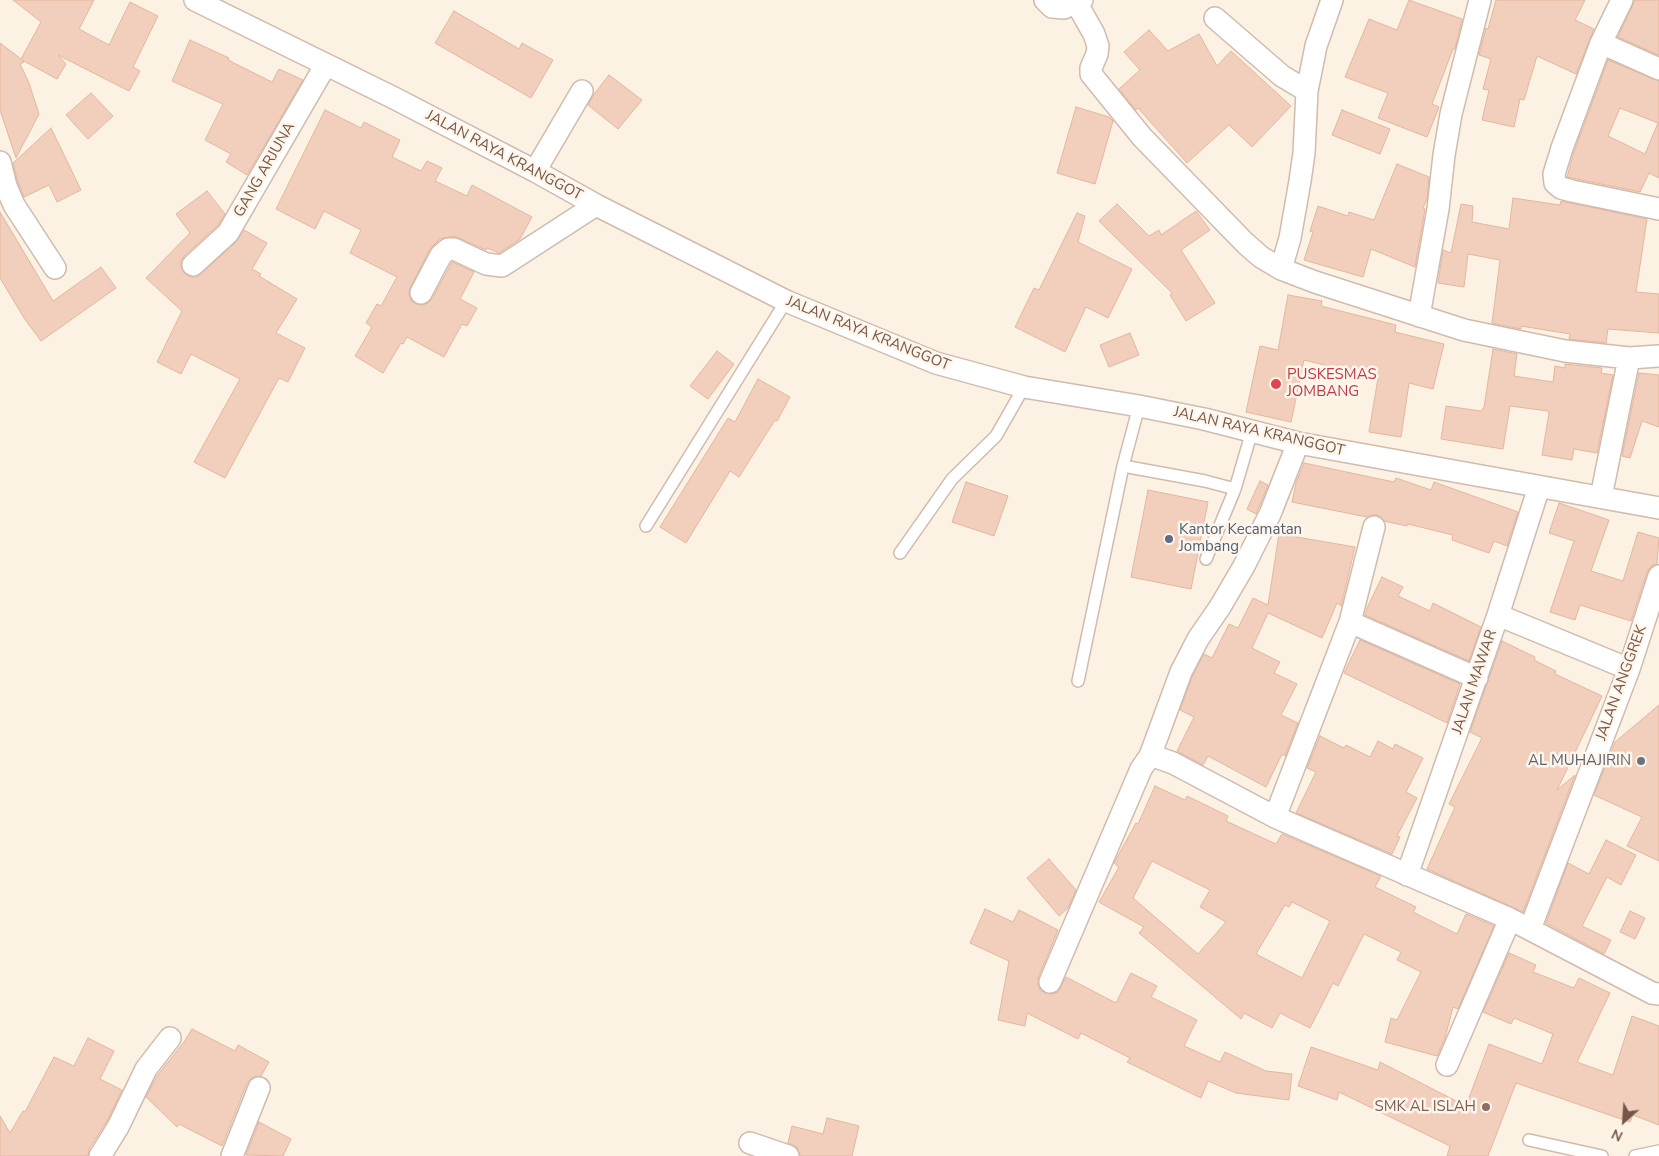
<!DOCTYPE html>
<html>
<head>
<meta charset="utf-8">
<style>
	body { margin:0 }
	#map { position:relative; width:1659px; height:1156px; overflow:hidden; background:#fcf2e4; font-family:"Nunito Sans",sans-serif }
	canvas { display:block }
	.north { position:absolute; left:1599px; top:1096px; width:50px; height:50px; -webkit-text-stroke:4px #fff6eb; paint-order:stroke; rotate:206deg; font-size:14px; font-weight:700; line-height:20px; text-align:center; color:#75574a }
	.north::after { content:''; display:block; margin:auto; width:18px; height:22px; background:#75574a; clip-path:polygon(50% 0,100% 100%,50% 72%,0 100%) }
</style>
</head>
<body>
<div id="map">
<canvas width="1659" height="1156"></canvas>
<div class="north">N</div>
</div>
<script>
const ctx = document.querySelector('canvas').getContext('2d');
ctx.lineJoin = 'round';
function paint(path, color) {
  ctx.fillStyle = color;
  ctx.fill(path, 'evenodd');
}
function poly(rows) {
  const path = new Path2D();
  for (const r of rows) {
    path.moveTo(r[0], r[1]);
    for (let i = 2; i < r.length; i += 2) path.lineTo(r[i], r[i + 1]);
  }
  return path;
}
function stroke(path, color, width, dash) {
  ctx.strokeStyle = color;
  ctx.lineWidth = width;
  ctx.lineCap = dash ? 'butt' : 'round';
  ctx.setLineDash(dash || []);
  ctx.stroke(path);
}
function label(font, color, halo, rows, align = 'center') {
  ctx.font = font + ' "Nunito Sans",sans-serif';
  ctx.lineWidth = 5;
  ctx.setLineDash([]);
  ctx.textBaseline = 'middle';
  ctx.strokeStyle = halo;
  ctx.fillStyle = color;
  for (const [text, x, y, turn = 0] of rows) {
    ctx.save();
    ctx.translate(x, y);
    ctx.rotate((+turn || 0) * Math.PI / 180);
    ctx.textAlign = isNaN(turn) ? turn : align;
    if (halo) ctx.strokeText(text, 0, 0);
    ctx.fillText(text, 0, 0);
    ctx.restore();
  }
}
const building = poly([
	[13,0,94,0,79,29,109,45,130,2,158,16,133,67,140,71,129,91,58,55,66,64,57,79,22,60,24,62,20,64,29,83,39,114,16,158,0,110,0,43,21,59,41,22,13,0],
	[1409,0,1462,19,1455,49,1453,49,1432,104,1439,107,1427,137,1378,118,1388,93,1345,77,1369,19,1397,30,1409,0],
	[1496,0,1585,0,1575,20,1594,29,1576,74,1537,56,1524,100,1520,99,1514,127,1482,120,1489,90,1483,89,1491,59,1479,55,1486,28,1488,29,1496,0],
	[1635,0,1659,0,1659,55,1618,37,1635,0],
	[454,11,519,49,522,43,553,60,531,98,435,43,454,11],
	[1149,30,1168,51,1199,34,1217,66,1231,51,1291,106,1252,147,1229,125,1187,163,1138,108,1136,110,1119,89,1140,70,1124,52,1149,30],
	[190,40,229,58,228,60,272,82,279,69,303,80,247,175,226,162,231,154,205,140,223,104,172,81,190,40],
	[1608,60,1659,81,1659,178,1649,173,1640,192,1567,177,1574,152,1608,60],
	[1620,108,1658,123,1645,154,1608,136,1620,108],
	[609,75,642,100,618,129,588,105,594,94,609,75],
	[91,93,113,116,88,139,66,115,91,93],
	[1076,107,1109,117,1113,121,1095,184,1057,173,1076,107],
	[325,110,361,128,364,122,400,140,392,157,421,171,427,161,442,168,435,181,467,196,472,185,532,217,520,239,499,253,487,248,486,250,454,236,440,239,430,249,410,288,409,294,411,300,415,304,422,305,428,303,432,299,452,262,474,272,460,299,477,308,467,326,462,324,444,357,407,337,403,344,401,343,383,373,355,356,372,327,366,323,377,304,381,306,397,277,350,253,361,230,324,211,315,229,276,209,325,110],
	[1342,110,1390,129,1380,154,1332,135,1342,110],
	[51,128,81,190,57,202,49,185,24,197,18,182,13,163,51,128],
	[1397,164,1429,177,1427,199,1423,208,1425,209,1415,267,1371,249,1363,277,1304,260,1313,232,1310,231,1318,206,1348,216,1349,212,1374,220,1397,164],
	[207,191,225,214,218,225,184,256,181,261,181,267,184,273,190,277,196,277,201,274,236,242,244,230,267,243,252,269,261,274,259,276,297,299,276,333,305,348,288,382,279,378,225,478,194,462,240,379,191,354,181,374,157,362,182,311,146,278,190,233,176,214,207,191],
	[1513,198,1560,205,1561,201,1647,219,1636,292,1659,294,1659,333,1608,329,1606,343,1569,339,1570,334,1521,326,1521,329,1492,323,1500,260,1468,254,1464,287,1438,283,1443,250,1451,253,1461,204,1473,206,1472,222,1509,229,1513,198],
	[1117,204,1149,236,1159,230,1161,235,1196,211,1210,230,1181,250,1215,303,1186,321,1170,295,1172,293,1099,221,1117,204],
	[0,212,53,301,101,267,116,288,41,341,24,318,0,278,0,212],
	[1077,213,1085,216,1078,242,1132,269,1108,318,1086,307,1065,352,1015,327,1034,288,1039,290,1077,213],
	[1288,295,1322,301,1321,306,1396,325,1395,332,1444,344,1433,389,1409,383,1401,437,1369,432,1378,378,1304,360,1291,422,1246,412,1260,346,1278,350,1288,295],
	[1130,333,1139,355,1109,367,1100,345,1130,333],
	[1493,349,1517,354,1514,376,1553,382,1555,366,1565,368,1565,364,1602,368,1601,373,1613,375,1597,453,1574,449,1572,460,1542,455,1549,413,1548,411,1510,406,1503,449,1441,439,1446,406,1481,411,1484,407,1493,349],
	[717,351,734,364,708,399,690,386,717,351],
	[1639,373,1659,375,1659,427,1642,421,1630,458,1622,456,1639,373],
	[758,379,790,397,777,421,775,420,739,477,730,471,686,543,660,527,728,418,735,422,758,379],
	[1304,463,1394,482,1396,478,1431,490,1434,482,1518,512,1507,546,1494,541,1489,553,1452,540,1453,535,1408,524,1407,526,1384,521,1378,515,1371,515,1367,517,1292,502,1296,483,1304,463],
	[1260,481,1268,485,1256,514,1247,509,1260,481],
	[966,482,1008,496,994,536,952,522,966,482],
	[1148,490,1208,502,1191,589,1131,577,1148,490],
	[1559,503,1609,520,1591,571,1623,581,1638,532,1659,538,1657,564,1651,566,1647,572,1631,621,1580,605,1575,620,1550,612,1574,541,1549,533,1559,503],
	[1279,534,1355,547,1341,606,1337,603,1322,638,1268,613,1252,648,1280,662,1274,673,1297,684,1281,715,1298,723,1285,756,1282,754,1266,787,1208,756,1203,765,1177,751,1194,717,1180,710,1192,677,1204,654,1212,658,1229,624,1238,628,1253,598,1268,605,1279,534],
	[1382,577,1403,587,1398,596,1430,611,1433,603,1481,627,1469,661,1365,615,1367,608,1382,577],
	[1360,640,1460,684,1447,723,1344,673,1360,640],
	[1502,641,1535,657,1534,660,1556,671,1555,674,1602,696,1557,790,1575,775,1523,912,1427,869,1455,807,1449,804,1482,738,1470,732,1502,641],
	[1659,705,1659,861,1627,846,1642,817,1594,795,1615,742,1659,705],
	[1320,736,1344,748,1346,745,1370,757,1378,741,1393,749,1395,744,1423,758,1406,792,1417,798,1397,836,1400,837,1392,854,1296,813,1316,772,1307,768,1320,736],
	[1155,786,1185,800,1187,796,1228,816,1226,821,1276,844,1282,834,1381,876,1375,887,1416,907,1413,912,1457,934,1466,914,1494,926,1458,1009,1453,1007,1445,1038,1437,1056,1385,1042,1391,1018,1397,1020,1421,972,1397,960,1401,952,1364,934,1338,986,1333,983,1310,1028,1280,1013,1272,1028,1244,1013,1241,1019,1139,933,1144,927,1099,902,1119,867,1114,863,1136,823,1138,824,1155,786],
	[1152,861,1210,890,1200,907,1226,922,1198,954,1133,898,1152,861],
	[1292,902,1330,921,1302,978,1256,954,1285,905,1289,907,1292,902],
	[1606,840,1636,855,1621,885,1607,877,1582,926,1611,940,1604,954,1546,923,1568,863,1589,874,1606,840],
	[1049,859,1076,890,1068,908,1059,916,1027,878,1049,859],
	[985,909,1013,922,1019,910,1058,930,1038,978,1038,984,1040,990,1045,993,1052,994,1058,992,1066,977,1116,1003,1131,973,1157,986,1151,997,1197,1020,1184,1046,1220,1062,1225,1052,1266,1071,1292,1074,1289,1100,1236,1093,1208,1081,1201,1098,1127,1062,1130,1058,1081,1033,1078,1039,1027,1013,1025,1026,998,1020,1009,961,970,943,985,909],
	[1630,911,1645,918,1635,939,1620,932,1630,911],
	[1509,953,1536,965,1533,972,1574,988,1579,978,1610,993,1577,1062,1613,1075,1632,1016,1659,1026,1659,1125,1633,1115,1630,1122,1516,1083,1488,1156,1447,1156,1450,1146,1339,1092,1337,1100,1298,1086,1311,1047,1378,1070,1380,1062,1466,1106,1489,1044,1542,1064,1553,1034,1514,1018,1511,1024,1483,1012,1509,953],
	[192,1029,235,1051,238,1045,269,1062,261,1076,252,1078,247,1083,222,1146,179,1124,177,1127,146,1097,157,1076,184,1042,192,1029],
	[88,1038,114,1051,100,1079,122,1090,107,1121,89,1149,88,1156,0,1156,0,1116,10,1133,23,1111,25,1112,54,1057,74,1066,88,1038],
	[827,1118,859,1126,852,1156,800,1156,797,1147,788,1143,792,1126,823,1134,827,1118],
	[259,1122,291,1139,283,1156,246,1155,259,1122]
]);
paint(building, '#f2cfbc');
stroke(building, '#e4b59c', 1);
const lane = poly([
	[1139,406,1123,466,1205,481,1235,489],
	[646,526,786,301],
	[900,553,952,479,996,436,1024,387],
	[1206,559,1235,489,1252,431],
	[1078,681,1123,466],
	[1529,1140,1602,1156],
	[1635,1156,1659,1151]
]);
const street = poly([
	[195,0,394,98,535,171,596,205,786,301,936,363,1024,387,1139,406,1204,419,1298,443,1659,508],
	[1045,0,1052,7,1064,8,1082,0],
	[1622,0,1601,43,1659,69],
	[1076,2,1094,34,1098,46,1097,54,1091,68,1091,74,1142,137,1245,243,1261,257,1281,269,1315,282,1464,330,1565,351,1629,358,1659,356],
	[1215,18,1282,76,1307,91],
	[1601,43,1562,148,1554,174,1555,183,1561,188,1572,191,1659,209],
	[0,162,6,186,14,205,55,268],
	[535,171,582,91],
	[193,265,228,233,325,66],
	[1281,269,1290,238,1300,181,1304,153,1307,91,1316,46,1332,0],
	[421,293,441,255,448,249,454,249,486,264,502,266,596,205],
	[1419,316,1438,209,1444,155,1451,114,1480,0],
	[1601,497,1629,358],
	[1498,615,1629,669],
	[1350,622,1477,678],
	[1150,756,1181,672,1198,639,1220,607,1244,566,1270,514,1298,443],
	[1275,817,1350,622,1374,527],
	[1407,875,1498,615,1539,487],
	[1530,929,1629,669,1659,576],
	[1050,982,1141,769,1150,756,1156,757,1173,763,1275,817,1510,919,1652,993,1659,994],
	[1447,1065,1510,919],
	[750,1143,788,1156],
	[100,1156,118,1127,146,1069,170,1038],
	[232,1156,259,1088]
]);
stroke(lane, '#d0bbae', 14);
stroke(street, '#d0bbae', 24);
stroke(lane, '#fff', 11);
stroke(street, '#fff', 21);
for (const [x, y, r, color] of [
	[1276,384,6,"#e0444e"],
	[1169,539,5,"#5c6f8a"],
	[1641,761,5,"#6b7280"],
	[1486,1107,5,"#8d6e63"]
]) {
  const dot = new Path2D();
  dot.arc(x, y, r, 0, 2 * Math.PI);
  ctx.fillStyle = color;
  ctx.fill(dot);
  stroke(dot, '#fff6eb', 2);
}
label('15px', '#75574a', '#fff6eb', [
	["JALAN RAYA KRANGGOT",504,156,28],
	["GANG ARJUNA",265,170,-60],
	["JALAN RAYA KRANGGOT",868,334,22],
	["JALAN RAYA KRANGGOT",1259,432,13],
	["JALAN MAWAR",1475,682,-71],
	["JALAN ANGGREK",1622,683,-70]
]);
label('15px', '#be3a42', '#fff6eb', [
	["PUSKESMAS",1287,375],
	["JOMBANG",1287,392]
], 'left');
label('15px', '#4e5e75', '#fff6eb', [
	["Kantor Kecamatan",1179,530],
	["Jombang",1179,547]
], 'left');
label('15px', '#5b616d', '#fff6eb', [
	["AL MUHAJIRIN",1631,761]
], 'right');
label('15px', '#785e54', '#fff6eb', [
	["SMK AL ISLAH",1476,1107]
], 'right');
</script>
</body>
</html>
